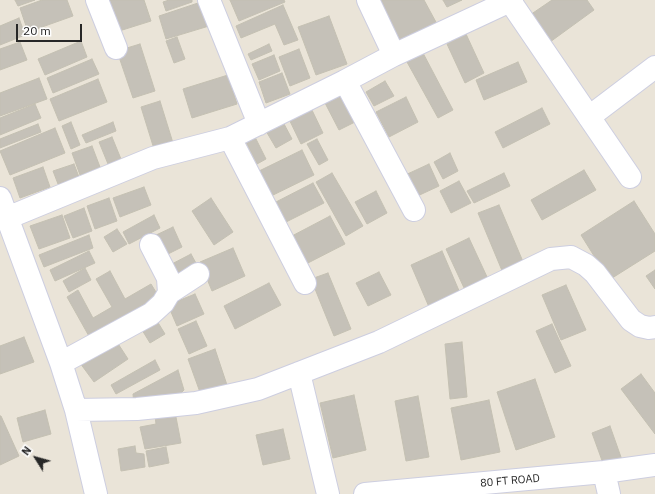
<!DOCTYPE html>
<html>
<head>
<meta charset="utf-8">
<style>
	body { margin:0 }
	#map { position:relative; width:655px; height:494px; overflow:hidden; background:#eae4d8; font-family:"IBM Plex Sans",sans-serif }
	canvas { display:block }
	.north { position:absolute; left:16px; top:438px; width:40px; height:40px; -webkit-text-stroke:3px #fff; paint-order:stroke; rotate:307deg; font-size:11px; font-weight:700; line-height:16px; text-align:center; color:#272727 }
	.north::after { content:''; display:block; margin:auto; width:14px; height:18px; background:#272727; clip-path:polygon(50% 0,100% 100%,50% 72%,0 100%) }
	.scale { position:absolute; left:16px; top:24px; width:66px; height:18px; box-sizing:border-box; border:2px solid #272727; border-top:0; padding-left:5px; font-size:12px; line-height:14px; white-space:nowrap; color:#272727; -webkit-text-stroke:3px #fff; paint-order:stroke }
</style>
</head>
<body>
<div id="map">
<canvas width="655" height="494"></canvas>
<div class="north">N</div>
<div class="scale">20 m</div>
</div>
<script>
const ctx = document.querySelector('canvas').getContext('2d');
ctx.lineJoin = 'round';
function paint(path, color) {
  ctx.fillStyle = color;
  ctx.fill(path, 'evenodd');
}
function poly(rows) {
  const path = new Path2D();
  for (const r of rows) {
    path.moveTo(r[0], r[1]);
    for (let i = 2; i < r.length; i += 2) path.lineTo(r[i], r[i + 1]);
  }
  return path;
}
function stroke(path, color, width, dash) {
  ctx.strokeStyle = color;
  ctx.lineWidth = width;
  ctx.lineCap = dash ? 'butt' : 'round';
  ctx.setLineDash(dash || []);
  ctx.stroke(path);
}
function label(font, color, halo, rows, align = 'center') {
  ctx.font = font + ' "IBM Plex Sans",sans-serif';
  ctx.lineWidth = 3.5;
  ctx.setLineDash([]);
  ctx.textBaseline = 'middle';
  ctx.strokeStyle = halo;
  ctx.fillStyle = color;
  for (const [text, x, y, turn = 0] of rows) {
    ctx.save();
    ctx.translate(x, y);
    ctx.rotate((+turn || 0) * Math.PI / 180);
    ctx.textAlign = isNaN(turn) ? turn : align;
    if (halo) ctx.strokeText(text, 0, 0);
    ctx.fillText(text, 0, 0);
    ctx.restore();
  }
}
const building = poly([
	[15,0,35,0,18,6,15,0],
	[42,0,67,0,73,16,28,32,20,8,42,0],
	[106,0,144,0,151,21,116,32,106,0],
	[169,0,192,0,192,2,166,11,163,2,169,0],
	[230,0,284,0,285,2,239,21,230,0],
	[380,0,424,0,437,24,397,44,380,0],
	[443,0,462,0,447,7,443,0],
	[552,0,587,0,594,10,550,42,530,15,552,0],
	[201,2,209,26,166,39,159,16,201,2],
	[283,5,298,40,284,45,275,24,241,38,236,26,283,5],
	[329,16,347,64,316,75,298,27,329,16],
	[19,18,25,35,0,45,0,26,19,18],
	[466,34,484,73,465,83,447,44,466,34],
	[177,37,185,59,174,63,166,41,177,37],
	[81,41,87,57,45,75,38,59,81,41],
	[20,42,27,60,0,70,0,49,20,42],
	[140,44,155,91,133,98,117,51,140,44],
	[269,44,272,51,251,60,248,54,269,44],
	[299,49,310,78,290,86,279,57,299,49],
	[423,53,453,110,438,118,407,62,423,53],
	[274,55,280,71,259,80,252,64,274,55],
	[92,59,99,74,53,93,47,78,92,59],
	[518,62,527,82,484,100,476,80,518,62],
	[282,73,290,94,266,103,259,82,282,73],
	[228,75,237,104,192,118,183,89,228,75],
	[39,78,47,99,0,116,0,93,39,78],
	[98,79,107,102,59,121,50,99,98,79],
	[385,81,394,96,374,106,366,92,385,81],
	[340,93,355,122,339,130,324,101,340,93],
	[406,97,418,122,389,137,376,112,406,97],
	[160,101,173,143,154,149,141,107,160,101],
	[35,104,41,118,0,135,0,118,35,104],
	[310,106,323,133,301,144,288,117,310,106],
	[542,108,550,124,503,148,495,132,542,108],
	[71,122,80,145,71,149,62,126,71,122],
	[113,122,116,131,86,143,82,135,113,122],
	[283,122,292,139,276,148,266,131,283,122],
	[38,124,41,132,0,148,0,139,38,124],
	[55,128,65,153,10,175,0,151,55,128],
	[112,137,121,159,108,164,99,142,112,137],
	[255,137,266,159,257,164,246,142,255,137],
	[317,139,328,160,319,165,307,144,317,139],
	[92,146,100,167,80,175,72,153,92,146],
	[302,150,314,175,269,197,257,172,302,150],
	[450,153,458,171,443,179,434,162,450,153],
	[74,164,79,177,58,184,53,171,74,164],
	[429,164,439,186,411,199,401,177,429,164],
	[43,167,50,187,20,198,13,178,43,167],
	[584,170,596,190,542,220,531,200,584,170],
	[332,173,363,226,346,236,316,182,332,173],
	[504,173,510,186,474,203,467,191,504,173],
	[459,181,471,203,451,213,440,191,459,181],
	[313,183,324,203,284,223,274,203,313,183],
	[144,187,151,205,120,217,113,198,144,187],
	[376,191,387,213,367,224,355,202,376,191],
	[109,198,117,221,95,229,87,206,109,198],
	[211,198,233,232,214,245,192,211,211,198],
	[634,201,655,234,655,251,609,280,581,235,634,201],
	[499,205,524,264,503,273,478,213,499,205],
	[84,208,92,231,73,238,64,216,84,208],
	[62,215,70,238,39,249,30,226,62,215],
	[154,215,160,228,129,244,123,232,154,215],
	[330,216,345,244,304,265,290,237,330,216],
	[173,227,182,247,162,257,152,237,173,227],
	[117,229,127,244,113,252,104,237,117,229],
	[89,235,93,248,44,267,39,255,89,235],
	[469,238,488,279,465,290,446,249,469,238],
	[233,248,245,276,212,291,200,262,233,248],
	[89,251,95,263,55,281,50,270,89,251],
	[442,251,460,293,429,307,411,265,442,251],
	[191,254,197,265,174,277,168,266,191,254],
	[85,268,91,280,69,292,63,281,85,268],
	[655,270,655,289,646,276,655,270],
	[110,271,125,299,151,284,159,297,90,338,67,297,78,290,93,318,112,307,96,279,110,271],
	[379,272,391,295,368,306,356,283,379,272],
	[328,273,351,329,334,336,311,279,328,273],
	[269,283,281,305,235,329,224,306,269,283],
	[566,285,586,330,561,340,542,295,566,285],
	[195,294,204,314,177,326,168,305,195,294],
	[154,316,165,334,150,343,139,325,154,316],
	[196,321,207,346,189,354,178,329,196,321],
	[552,324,571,366,555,373,536,331,552,324],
	[24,337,34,362,0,374,0,346,24,337],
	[115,339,128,359,94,382,80,363,115,339],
	[462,342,467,397,450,399,445,344,462,342],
	[215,349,227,385,201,395,188,359,215,349],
	[155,360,160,370,116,394,111,385,155,360],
	[178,370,184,390,175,399,134,405,133,394,178,370],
	[641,374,655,393,655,434,621,389,641,374],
	[535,379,555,437,516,450,497,392,535,379],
	[354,395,366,450,333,458,320,403,354,395],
	[418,396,429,457,406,461,395,401,418,396],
	[489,400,500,452,461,460,451,408,489,400],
	[45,410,51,434,23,442,17,418,45,410],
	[175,412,181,443,145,449,140,427,156,424,155,416,175,412],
	[0,416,1,416,19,456,0,465,0,416],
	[610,426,622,460,604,466,592,433,610,426],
	[283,429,290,459,263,465,256,435,283,429],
	[135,446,136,453,144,454,145,467,121,471,118,449,135,446],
	[166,447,169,463,149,467,146,451,166,447]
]);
paint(building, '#c5c1b8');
stroke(building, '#c4c0b2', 1);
const minor = poly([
	[97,0,116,48],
	[209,0,259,124],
	[368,0,394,55],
	[510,1,630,177],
	[345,81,414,210],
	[589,117,655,67],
	[230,138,305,283],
	[0,198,61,363,76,410,96,494],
	[7,218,153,158,230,138,345,81,394,55,512,0],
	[169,293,198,274],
	[61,363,151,314,163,303,169,293,168,278,151,245],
	[299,373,328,494],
	[76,410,137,409,196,403,258,389,379,342,551,259,571,257,586,265,595,273,631,320,640,326,649,328,655,327],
	[604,472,609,494],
	[365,494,604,472,655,465]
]);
stroke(minor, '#cdcee0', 24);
stroke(minor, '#fff', 22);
label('11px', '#272727', '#fff', [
	["80 FT ROAD",510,481,-5]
]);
</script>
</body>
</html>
